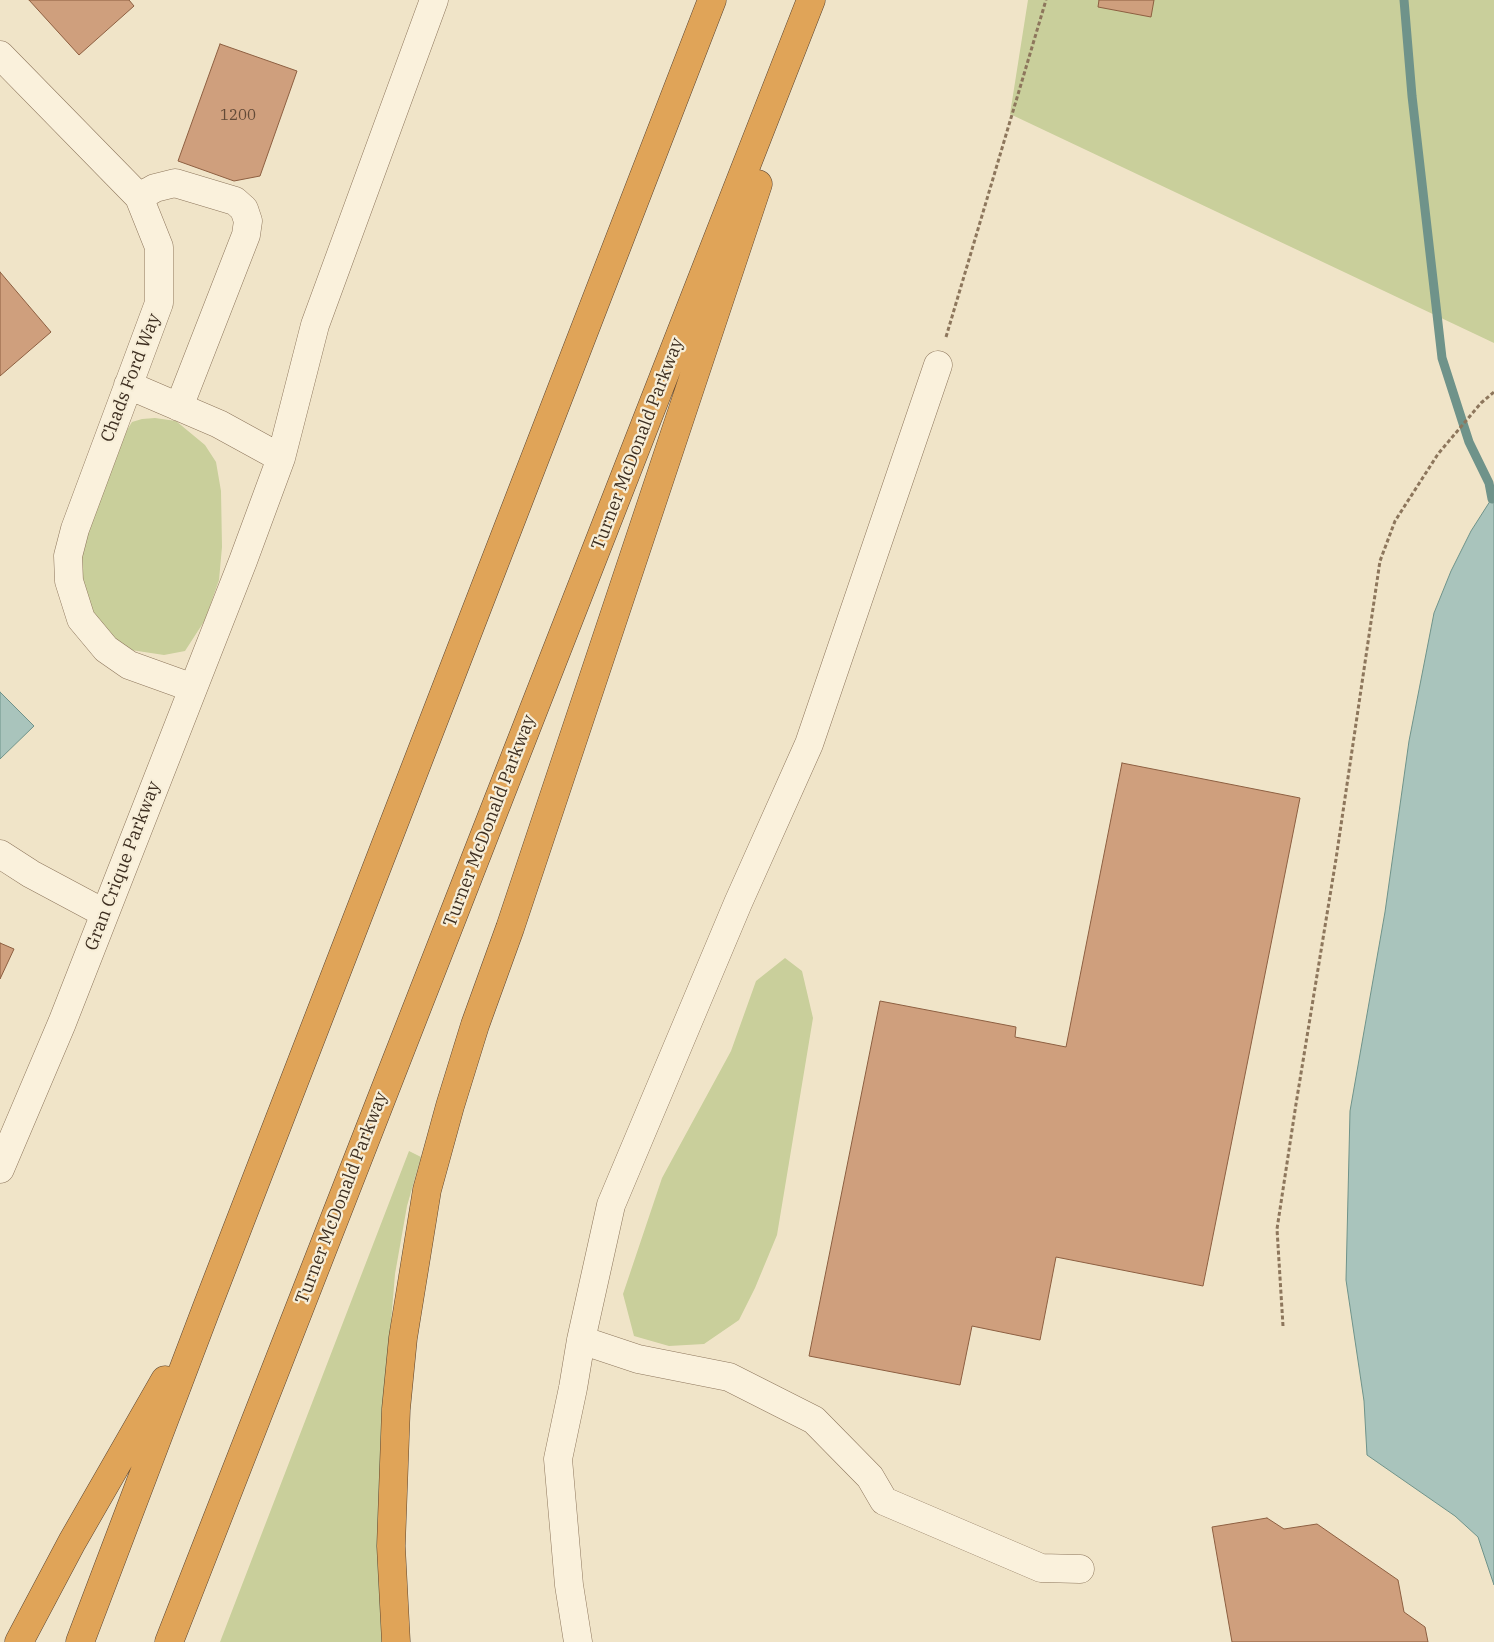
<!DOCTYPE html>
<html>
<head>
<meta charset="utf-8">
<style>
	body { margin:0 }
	canvas { display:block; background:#f0e4c8 }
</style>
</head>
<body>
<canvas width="1494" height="1642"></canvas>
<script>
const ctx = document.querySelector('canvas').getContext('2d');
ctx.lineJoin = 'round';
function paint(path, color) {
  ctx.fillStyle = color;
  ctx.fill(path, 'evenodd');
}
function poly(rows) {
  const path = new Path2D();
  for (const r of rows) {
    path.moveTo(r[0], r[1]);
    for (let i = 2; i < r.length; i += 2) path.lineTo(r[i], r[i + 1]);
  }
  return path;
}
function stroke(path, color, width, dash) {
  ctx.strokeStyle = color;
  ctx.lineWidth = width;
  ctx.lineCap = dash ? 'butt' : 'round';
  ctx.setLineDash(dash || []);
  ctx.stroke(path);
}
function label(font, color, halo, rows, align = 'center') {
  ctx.font = font + ' "IBM Plex Serif",serif';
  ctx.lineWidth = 4.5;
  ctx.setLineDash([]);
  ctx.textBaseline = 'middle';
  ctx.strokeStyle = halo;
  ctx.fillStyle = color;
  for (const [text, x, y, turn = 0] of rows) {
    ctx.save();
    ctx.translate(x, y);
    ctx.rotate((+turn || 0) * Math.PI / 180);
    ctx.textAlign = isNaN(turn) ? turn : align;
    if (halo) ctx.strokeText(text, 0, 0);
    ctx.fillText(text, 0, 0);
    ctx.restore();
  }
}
paint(poly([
	[1028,0,1494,0,1494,343,1010,114],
	[155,418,176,421,205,445,216,462,221,491,222,547,219,580,205,620,185,651,164,655,131,650,115,639,90,616,77,576,83,533,124,435,132,422,142,419],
	[785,958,802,971,813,1018,777,1235,755,1288,739,1320,704,1344,669,1346,634,1336,623,1294,662,1178,731,1051,756,981],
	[409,1151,421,1157,407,1206,395,1274,382,1431,384,1642,220,1642]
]), '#c9cf9b');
const water = poly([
	[1494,495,1494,1585,1478,1537,1455,1516,1367,1455,1364,1401,1346,1280,1350,1111,1385,912,1409,741,1434,613,1451,571,1471,531,1494,495],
	[0,692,34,726,0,759,0,692]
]);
paint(water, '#a9c4bc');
stroke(water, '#6f938a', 1);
stroke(poly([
	[1404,0,1412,96,1442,358,1469,442,1489,483,1492,499]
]), '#6f938a', 9);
const building = poly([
	[29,0,129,0,134,6,79,55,29,0],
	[1099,0,1154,0,1151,17,1098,7,1099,0],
	[220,44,297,71,260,176,234,181,178,161,220,44],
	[0,272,51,332,0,376,0,272],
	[1122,763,1300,798,1203,1286,1056,1257,1040,1340,972,1326,960,1385,809,1356,880,1001,1016,1027,1015,1037,1066,1047,1122,763],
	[0,943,14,949,0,979,0,943],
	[1267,1518,1284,1529,1317,1524,1398,1580,1404,1612,1425,1627,1428,1642,1232,1642,1212,1527,1267,1518]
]);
paint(building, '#cf9f7d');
stroke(building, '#8d5f41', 1);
const minor = poly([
	[0,55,139,197,159,247,159,303,75,529,68,556,69,581,81,619,106,649,129,665,193,688],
	[139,197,155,188,175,183,235,201,244,209,248,221,246,235,179,407],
	[281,458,315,325,434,0],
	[0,854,31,874,104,913],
	[0,1169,62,1023,243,561,281,458,219,424,128,385],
	[581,1340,638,1359,729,1377,814,1420,870,1477,884,1501,1041,1568,1080,1569],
	[578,1642,569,1585,558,1459,573,1388,581,1340,611,1205,738,903,809,744,938,365]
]);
const highway = poly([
	[19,1642,72,1542,165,1380],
	[80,1642,207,1307,712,0],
	[169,1642,811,0],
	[396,1642,391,1546,396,1409,403,1338,427,1190,450,1106,475,1025,510,928,758,184]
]);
stroke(minor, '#8d765c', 29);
stroke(highway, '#5b4430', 29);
stroke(poly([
	[946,337,1046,0],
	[1283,1326,1277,1229,1296,1104,1336,859,1380,561,1395,521,1438,454,1481,403,1494,392]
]), '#8d765c', 3, [4, 2.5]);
stroke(minor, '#faf1dc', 28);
stroke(highway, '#e0a458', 28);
label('15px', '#624a37', null, [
	["1200",238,116]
]);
label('18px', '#3d2e20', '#f7eed8', [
	["Chads Ford Way",131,378,-69],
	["Turner McDonald Parkway",638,444,-69],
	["Turner McDonald Parkway",490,821,-69],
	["Gran Crique Parkway",123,866,-69],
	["Turner McDonald Parkway",342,1198,-69]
]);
</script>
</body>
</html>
